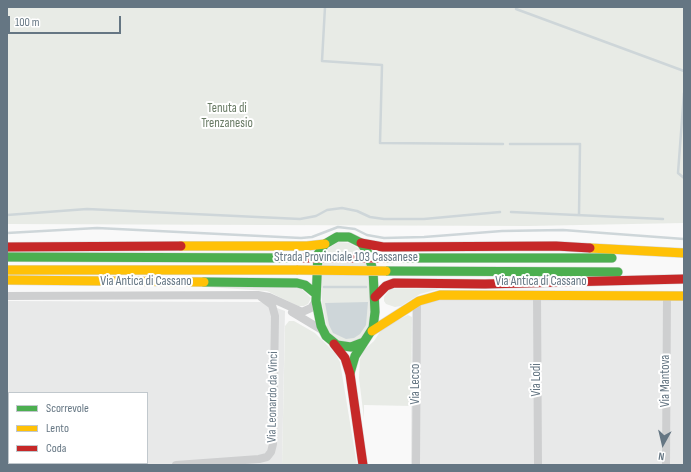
<!DOCTYPE html>
<html>
<head>
<meta charset="utf-8">
<style>
	body { margin:0 }
	#map { position:relative; width:691px; height:472px; overflow:hidden; background:#f9f9f9; font-family:"Sofia Sans Condensed",sans-serif }
	canvas { display:block }
	.frame { position:absolute; inset:0; border:8px solid #657683; pointer-events:none }
	.legend { position:absolute; left:8px; top:392px; width:140px; height:72px; box-sizing:border-box; background:#fff; border:1px solid #c1c8cd; margin:0; padding:5px 7px; list-style:none; font-size:12px; color:#657683 }
	.legend li { display:flex; align-items:center; gap:8px; height:20px }
	.legend b { width:20px; border:1px solid #c1c8cd }
	.north { position:absolute; left:643px; top:424px; width:40px; height:40px; -webkit-text-stroke:3px #fff; paint-order:stroke; rotate:188deg; font-size:11px; font-weight:700; line-height:16px; text-align:center; color:#657683 }
	.north::after { content:''; display:block; margin:auto; width:14px; height:18px; background:#657683; clip-path:polygon(50% 0,100% 100%,50% 72%,0 100%) }
	.scale { position:absolute; left:8px; top:16px; width:113px; height:18px; box-sizing:border-box; border:2px solid #657683; border-top:0; padding-left:5px; font-size:12px; line-height:14px; white-space:nowrap; color:#657683; -webkit-text-stroke:3px #fff; paint-order:stroke }
</style>
</head>
<body>
<div id="map">
<canvas width="691" height="472"></canvas>
<div class="frame"></div>
<ul class="legend">
<li><b style="height:5px;background:#4caf50"></b>Scorrevole</li>
<li><b style="height:5px;background:#ffc107"></b>Lento</li>
<li><b style="height:5px;background:#c62828"></b>Coda</li>
</ul>
<div class="north">N</div>
<div class="scale">100 m</div>
</div>
<script>
const ctx = document.querySelector('canvas').getContext('2d');
ctx.lineJoin = 'round';
function paint(path, color) {
  ctx.fillStyle = color;
  ctx.fill(path, 'evenodd');
}
function poly(rows) {
  const path = new Path2D();
  for (const r of rows) {
    path.moveTo(r[0], r[1]);
    for (let i = 2; i < r.length; i += 2) path.lineTo(r[i], r[i + 1]);
  }
  return path;
}
function stroke(path, color, width, dash) {
  ctx.strokeStyle = color;
  ctx.lineWidth = width;
  ctx.lineCap = dash ? 'butt' : 'round';
  ctx.setLineDash(dash || []);
  ctx.stroke(path);
}
function label(font, color, halo, rows, align = 'center') {
  ctx.font = font + ' "Sofia Sans Condensed",sans-serif';
  ctx.lineWidth = 4;
  ctx.setLineDash([]);
  ctx.textBaseline = 'middle';
  ctx.strokeStyle = halo;
  ctx.fillStyle = color;
  for (const [text, x, y, turn = 0] of rows) {
    ctx.save();
    ctx.translate(x, y);
    ctx.rotate((+turn || 0) * Math.PI / 180);
    ctx.textAlign = isNaN(turn) ? turn : align;
    if (halo) ctx.strokeText(text, 0, 0);
    ctx.fillText(text, 0, 0);
    ctx.restore();
  }
}
paint(poly([
	[684,291,684,465,411,465,412,299],
	[7,301,261,302,285,311,282,465,7,465],
	[9,393,147,393,147,463,9,463]
]), '#e8e9e9');
paint(poly([
	[7,7,684,7,684,223,528,226,7,224],
	[338,242,349,243,360,249,366,262,371,297,369,325,361,338,353,342,340,341,331,335,327,327,322,303,321,273,327,249],
	[296,283,311,298,308,304,304,306,298,306,267,291,208,287],
	[390,289,439,289,420,294,401,306,395,307,386,304,384,301,384,297],
	[408,315,412,317,411,406,364,405,364,419,359,378,360,359,364,350,374,341,383,327],
	[289,321,294,321,315,333,335,353,340,362,357,465,282,465,285,326]
]), '#e8ebe6');
paint(poly([
	[368,302,366,325,360,334,354,338,346,339,333,333,329,325,325,303]
]), '#ced6d9');
stroke(poly([
	[325,7,322,61,382,65,380,143,503,144],
	[516,9,684,71],
	[684,93,678,173,684,178],
	[510,144,580,144,579,215],
	[511,212,663,219],
	[7,215,87,209,300,219,316,216,327,210,342,208,357,211,370,217,384,219,424,219,500,212],
	[7,233,97,228,301,238,312,237,338,227,355,229,367,235,384,238,424,237,502,231,563,230,684,239],
	[324,287,366,287]
]), '#ced6d9', 2.5);
const fast = poly([
	[337,237,349,237,361,243,368,253,373,271,375,312,373,328,364,342,351,347,337,345,326,336,321,326,316,301,318,254,325,244,337,237],
	[7,257,298,258],
	[386,258,612,258],
	[386,271,618,272],
	[204,282,297,283,305,285,316,294],
	[350,373,355,356,364,342]
]);
const slow = poly([
	[181,246,307,246,325,244],
	[590,248,684,253],
	[7,270,298,270],
	[7,280,204,282],
	[372,331,419,301,440,295,684,296]
]);
const jam = poly([
	[361,243,383,247,556,246,590,248],
	[7,247,181,246],
	[375,297,386,286,394,283,485,284,684,279],
	[334,344,345,358,350,374,363,465]
]);
stroke(fast, '#d5d6d7', 10);
stroke(slow, '#d5d6d7', 10);
stroke(jam, '#d5d6d7', 10);
stroke(poly([
	[537,295,538,465],
	[7,296,258,295,269,297,302,312,311,308,316,301],
	[292,312,322,330],
	[176,465,259,459,267,457,271,452,273,444,275,316,272,305,261,297],
	[416,465,417,303],
	[666,465,667,296]
]), '#cecfd0', 8);
stroke(fast, '#4caf50', 9);
stroke(slow, '#ffc107', 9);
stroke(jam, '#c62828', 9);
const slowBridge = poly([
	[298,270,386,271]
]);
const jamBridge = poly([
	[298,258,386,258]
]);
stroke(slowBridge, '#d5d6d6', 10, []);
stroke(jamBridge, '#d5d6d6', 10, []);
stroke(slowBridge, '#ffc107', 9);
stroke(jamBridge, '#c62828', 9);
label('13px', '#687a64', '#fff', [
	["Tenuta di",227,109],
	["Trenzanesio",227,124]
]);
label('13px', '#657683', '#fff', [
	["Strada Provinciale 103 Cassanese",346,258],
	["Via Antica di Cassano",146,282],
	["Via Antica di Cassano",541,282],
	["Via Lodi",537,380,-90],
	["Via Mantova",666,381,-90],
	["Via Lecco",416,384,-90],
	["Via Leonardo da Vinci",273,397,-89]
]);
</script>
</body>
</html>
